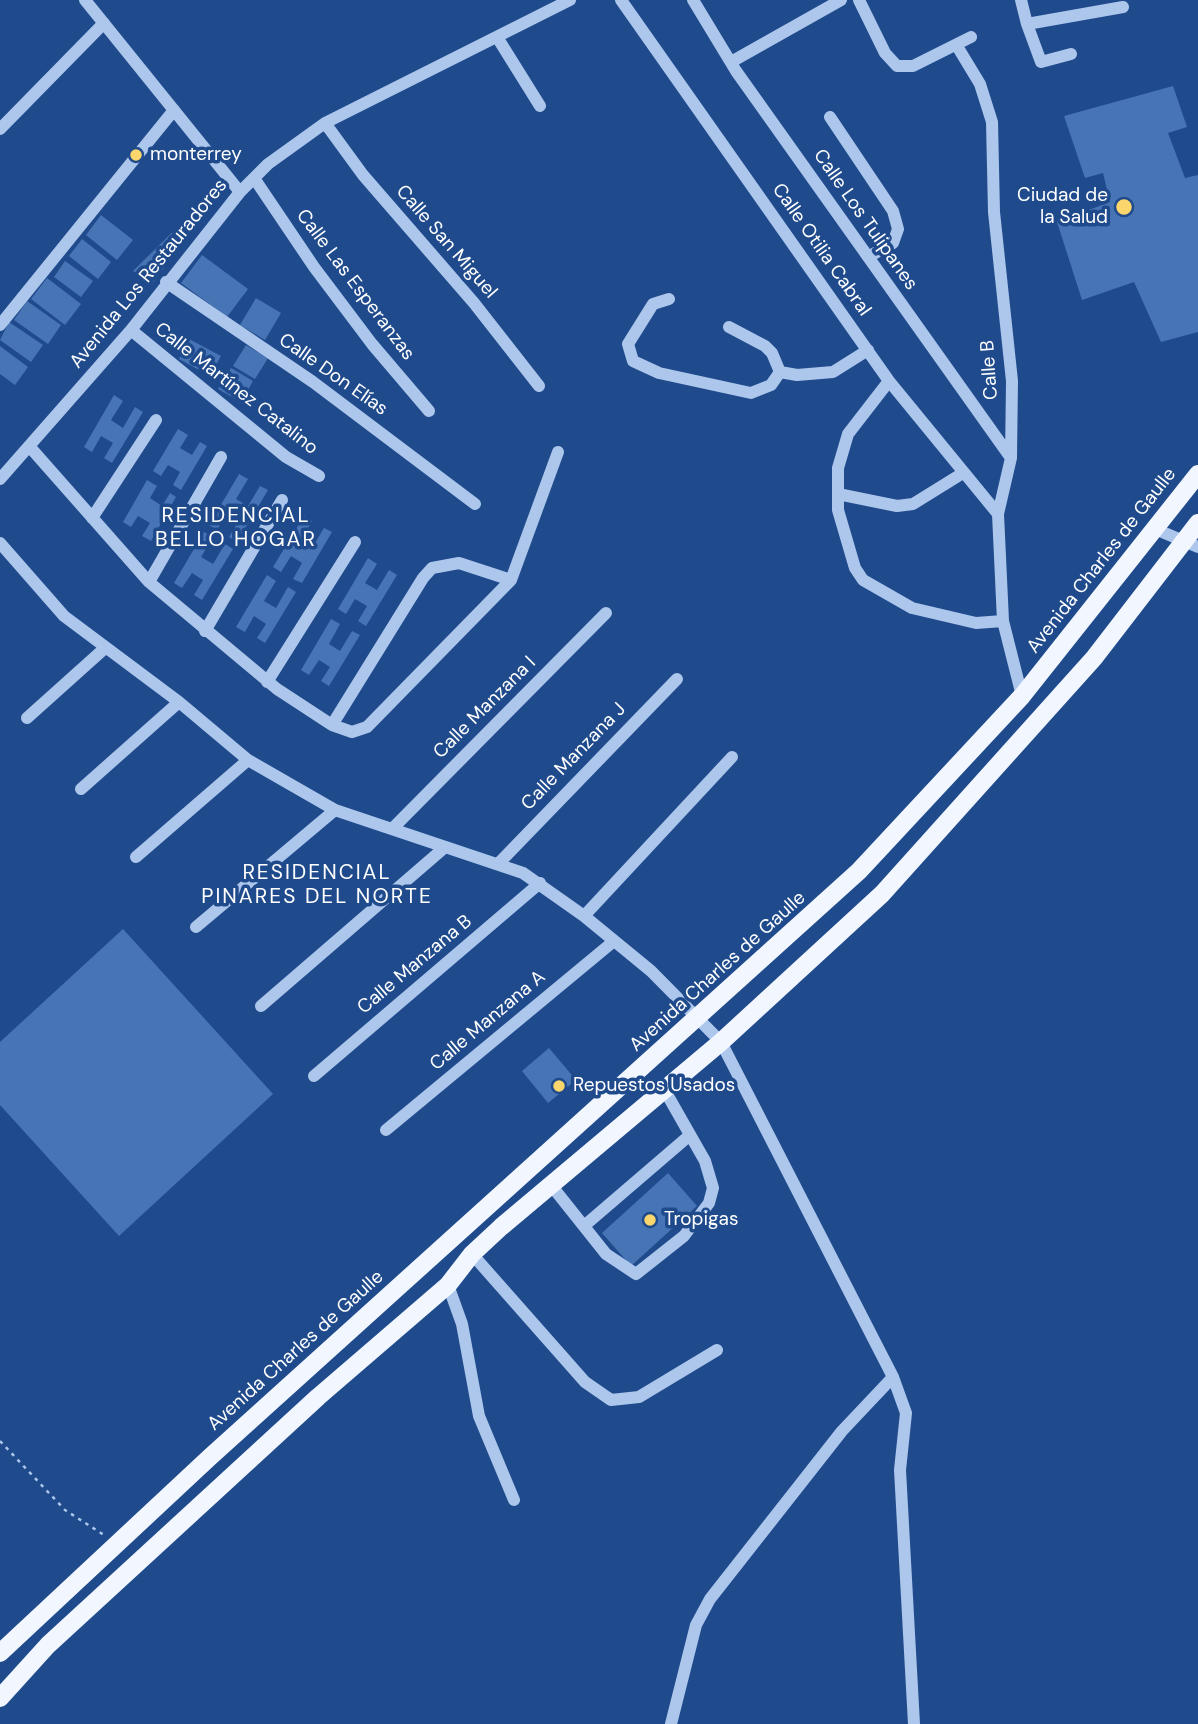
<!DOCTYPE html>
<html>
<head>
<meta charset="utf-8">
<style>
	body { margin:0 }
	canvas { display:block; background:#1f4a8c }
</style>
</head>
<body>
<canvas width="1198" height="1724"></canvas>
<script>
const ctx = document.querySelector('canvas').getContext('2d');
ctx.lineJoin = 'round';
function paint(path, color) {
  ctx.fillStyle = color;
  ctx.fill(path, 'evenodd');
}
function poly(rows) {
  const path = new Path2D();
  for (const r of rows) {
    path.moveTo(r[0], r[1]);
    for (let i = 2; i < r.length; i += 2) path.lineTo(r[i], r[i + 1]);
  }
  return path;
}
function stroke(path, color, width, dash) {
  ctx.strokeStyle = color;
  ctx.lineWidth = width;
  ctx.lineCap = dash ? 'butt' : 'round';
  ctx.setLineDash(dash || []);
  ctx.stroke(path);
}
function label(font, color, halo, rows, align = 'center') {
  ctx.font = font + ' "DM Sans",sans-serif';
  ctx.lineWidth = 7;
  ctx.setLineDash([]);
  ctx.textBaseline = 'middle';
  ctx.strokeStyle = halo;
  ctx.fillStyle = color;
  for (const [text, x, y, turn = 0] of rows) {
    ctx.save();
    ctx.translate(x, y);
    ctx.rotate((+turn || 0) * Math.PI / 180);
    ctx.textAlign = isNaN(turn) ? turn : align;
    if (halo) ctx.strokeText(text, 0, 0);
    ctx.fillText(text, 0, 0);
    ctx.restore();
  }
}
paint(poly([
	[1173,86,1187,127,1168,133,1185,178,1198,175,1198,332,1161,342,1134,282,1082,300,1057,222,1110,202,1103,173,1085,178,1064,116],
	[217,188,221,192,151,285,133,271],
	[101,215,133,240,117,260,86,235],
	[82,239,111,262,98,279,69,256],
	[202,255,248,289,227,317,181,283],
	[65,261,93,281,81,297,54,277],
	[47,278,81,304,65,325,31,299],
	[256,298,281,313,265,340,240,325],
	[27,301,61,325,48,344,14,320],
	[9,322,43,345,31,362,0,340],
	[189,339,221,356,210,376,179,359],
	[246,345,268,358,255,379,233,366],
	[0,346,28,367,15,385,0,374],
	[231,368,253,381,241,402,218,389],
	[114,395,123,401,111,420,123,428,135,407,143,412,112,463,104,458,113,443,101,436,92,452,84,447],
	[178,429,188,435,180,448,192,455,200,442,207,446,181,490,173,485,180,472,168,465,161,476,153,471],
	[239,474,248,479,236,499,248,506,260,486,268,490,237,542,229,537,238,522,226,515,217,530,209,525],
	[147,480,157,486,150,498,162,506,170,493,176,497,151,541,142,536,150,523,138,516,131,527,123,522],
	[304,516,312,521,301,541,312,548,324,528,332,532,302,583,293,579,302,563,291,556,281,572,273,567],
	[204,532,213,537,201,557,213,564,225,544,233,549,202,600,194,595,203,580,192,573,182,588,174,583],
	[368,558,377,564,365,583,377,590,389,570,397,575,366,626,358,621,367,606,355,599,346,614,338,609],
	[267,575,276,581,264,601,276,608,288,587,296,592,265,643,257,638,266,624,254,616,245,632,236,627],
	[331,619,340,624,329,644,340,651,352,631,360,635,329,686,321,681,330,667,319,660,309,675,301,670],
	[123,929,273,1094,119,1236,0,1105,0,1042],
	[549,1048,576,1080,548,1103,522,1071],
	[668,1173,697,1206,631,1266,602,1233]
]), '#4774b4');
stroke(poly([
	[0,1441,65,1510,104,1535]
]), '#acc6ec', 2.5, [3.5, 5]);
stroke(poly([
	[85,0,240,192],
	[621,0,889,381,998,514],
	[693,0,736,71,1011,458],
	[859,0,885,53,897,66,913,66,971,37],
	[1021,0,1027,24,1123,7],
	[1027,24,1041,62,1071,54],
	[497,37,540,106],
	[957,46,980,84,992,122,994,212,1012,381,1011,458,998,514,1003,621,1022,696],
	[731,62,841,0],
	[830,117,893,211,898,229,893,243,868,257],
	[325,123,363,175,474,303,539,386],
	[0,129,104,23],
	[254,178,314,267,372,344,429,411],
	[166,282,313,382,475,504],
	[669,299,653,304,628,344,633,361,659,373,751,393,771,385,780,372,797,375,833,372,868,350],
	[0,325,174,110],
	[729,327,765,346,772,353,780,372],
	[131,330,286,457,319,476],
	[889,381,848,434,838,468,838,510,855,568,863,580,912,608,976,623,1003,621],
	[29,446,149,582,277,689,332,725,352,732,367,727,511,580,558,452],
	[0,479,131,330,240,192,268,164,325,123,570,0],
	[838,494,897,506,913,504,963,473],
	[92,518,156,420],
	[1155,529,1198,547],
	[0,543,64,616,179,702,248,760,335,810,523,873,584,916,651,971,721,1042,893,1377,906,1413,900,1470,914,1724],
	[149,582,221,457],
	[205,631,282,500],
	[267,682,355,542],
	[27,718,105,648],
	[332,725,423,578,432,568,459,563,511,580],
	[81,789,179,702],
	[392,829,606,613],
	[136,857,248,760],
	[499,863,677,679],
	[584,916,732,757],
	[196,927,335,810],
	[261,1006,444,848],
	[314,1076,540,883],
	[386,1130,614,941],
	[551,1185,606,1254,636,1274,684,1236,709,1203,713,1188,705,1161,664,1089],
	[584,1226,690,1135],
	[472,1254,585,1382,611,1400,639,1397,717,1350],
	[448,1285,462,1324,479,1416,514,1500],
	[671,1724,696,1625,710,1599,842,1431,893,1377]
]), '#acc6ec', 12);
stroke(poly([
	[0,1653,210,1457,859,871,1022,696,1198,474],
	[0,1698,48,1645,318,1397,448,1285,472,1254,501,1227,721,1042,882,894,1094,658,1198,523]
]), '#f1f6ff', 18);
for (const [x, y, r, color] of [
	[136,155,7,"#fad66c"],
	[1124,207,9,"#fad66c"],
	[559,1086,7,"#fad66c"],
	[650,1220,7,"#fad66c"]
]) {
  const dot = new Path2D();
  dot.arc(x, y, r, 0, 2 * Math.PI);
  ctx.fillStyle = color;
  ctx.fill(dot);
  stroke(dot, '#1f4a8c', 2.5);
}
label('19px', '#fff', '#1f4a8c', [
	["monterrey",150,155],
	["Ciudad de",1108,196,"right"],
	["la Salud",1108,218,"right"],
	["Repuestos Usados",573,1086],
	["Tropigas",664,1220]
], 'left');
label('19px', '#fff', '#1f4a8c', [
	["Calle Los Tulipanes",865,220,55],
	["Calle San Miguel",446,242,49],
	["Calle Otilia Cabral",821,250,55],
	["Avenida Los Restauradores",149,274,-51],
	["Calle Las Esperanzas",355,285,53],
	["Calle B",990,370,-94],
	["Calle Don Elías",333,375,35],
	["Calle Martínez Catalino",236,389,38],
	["Avenida Charles de Gaulle",1102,561,-52],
	["Calle Manzana I",485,708,-45],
	["Calle Manzana J",574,757,-46],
	["Calle Manzana B",415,965,-40],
	["Avenida Charles de Gaulle",718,972,-42],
	["Calle Manzana A",488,1021,-40],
	["Avenida Charles de Gaulle",296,1351,-42]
]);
ctx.letterSpacing = '2px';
label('21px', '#fff', '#1f4a8c', [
	["RESIDENCIAL",236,516],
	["BELLO HOGAR",236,540],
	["RESIDENCIAL",317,873],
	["PINARES DEL NORTE",317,897]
]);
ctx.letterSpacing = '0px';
</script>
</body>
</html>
